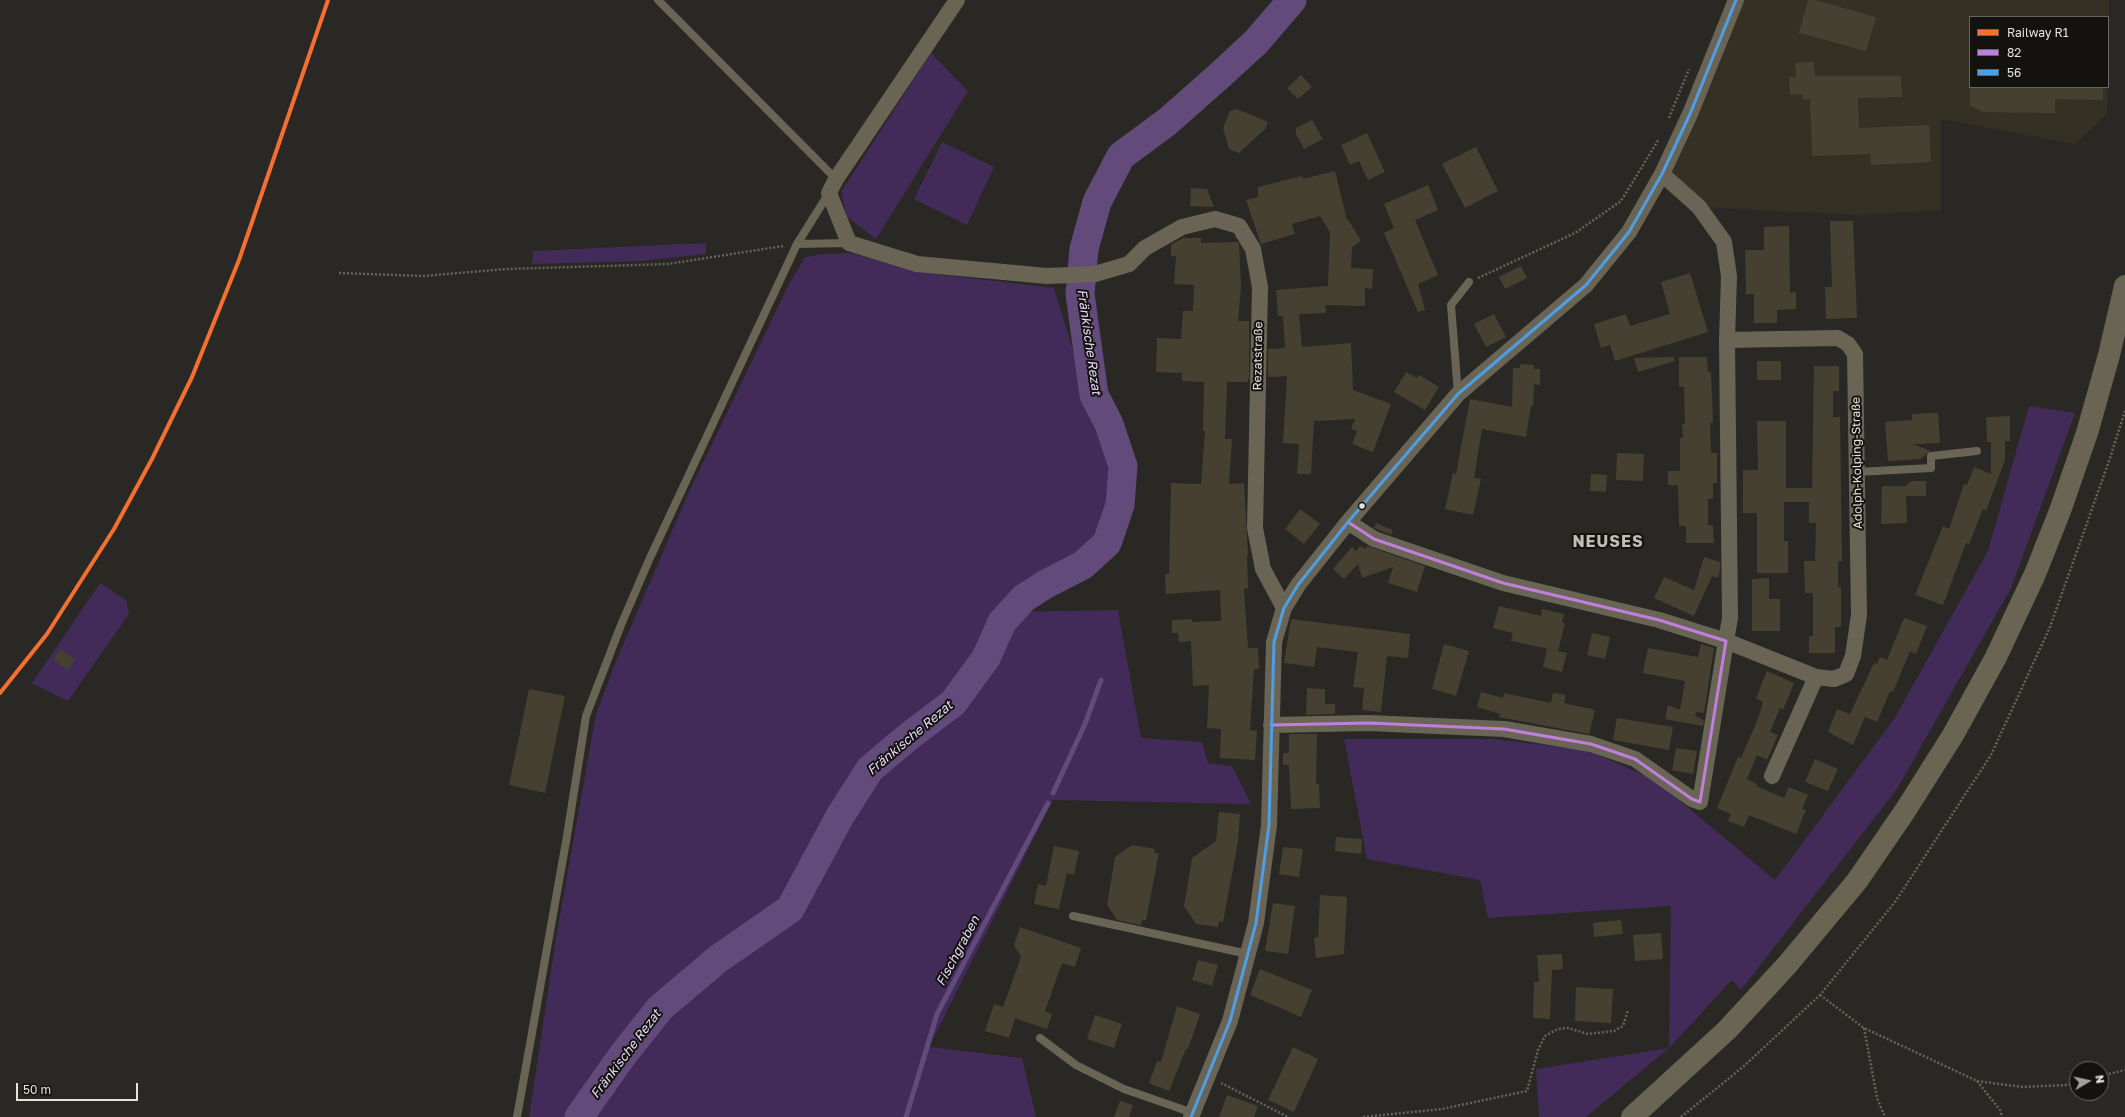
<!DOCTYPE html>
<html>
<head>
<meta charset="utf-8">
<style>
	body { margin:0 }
	#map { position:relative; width:2125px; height:1117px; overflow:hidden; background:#2a2825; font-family:"Golos Text",sans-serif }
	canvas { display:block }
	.legend { position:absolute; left:1969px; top:16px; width:140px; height:72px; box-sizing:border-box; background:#14120f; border:1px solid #686662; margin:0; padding:5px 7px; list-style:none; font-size:12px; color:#e5e3de }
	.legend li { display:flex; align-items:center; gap:8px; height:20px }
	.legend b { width:20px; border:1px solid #686662 }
	.north { position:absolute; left:2069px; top:1061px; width:40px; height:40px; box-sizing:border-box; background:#14120f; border:1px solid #686662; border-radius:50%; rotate:81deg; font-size:11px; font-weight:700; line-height:16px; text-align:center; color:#e5e3de }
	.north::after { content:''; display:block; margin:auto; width:14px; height:18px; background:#a4a29d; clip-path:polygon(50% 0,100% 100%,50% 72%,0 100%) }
	.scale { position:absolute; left:16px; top:1083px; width:122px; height:18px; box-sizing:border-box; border:2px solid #e5e3de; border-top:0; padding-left:5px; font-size:12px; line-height:14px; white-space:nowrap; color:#e5e3de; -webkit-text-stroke:3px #14120f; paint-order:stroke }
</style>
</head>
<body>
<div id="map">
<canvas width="2125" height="1117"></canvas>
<ul class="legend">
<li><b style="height:5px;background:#f46f30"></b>Railway R1</li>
<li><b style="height:5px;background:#c07fdc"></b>82</li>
<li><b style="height:5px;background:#4d9ee5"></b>56</li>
</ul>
<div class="north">N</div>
<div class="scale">50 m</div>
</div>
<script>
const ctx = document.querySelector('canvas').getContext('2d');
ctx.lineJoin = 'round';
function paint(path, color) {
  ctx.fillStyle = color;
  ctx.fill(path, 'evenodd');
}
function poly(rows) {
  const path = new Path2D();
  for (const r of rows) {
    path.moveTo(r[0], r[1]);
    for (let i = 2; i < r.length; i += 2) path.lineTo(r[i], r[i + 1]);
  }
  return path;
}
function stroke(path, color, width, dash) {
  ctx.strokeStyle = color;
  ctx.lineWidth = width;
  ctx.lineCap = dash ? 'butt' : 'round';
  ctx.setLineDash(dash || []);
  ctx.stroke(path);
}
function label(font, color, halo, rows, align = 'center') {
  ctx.font = font + ' "Golos Text",sans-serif';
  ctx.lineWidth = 4;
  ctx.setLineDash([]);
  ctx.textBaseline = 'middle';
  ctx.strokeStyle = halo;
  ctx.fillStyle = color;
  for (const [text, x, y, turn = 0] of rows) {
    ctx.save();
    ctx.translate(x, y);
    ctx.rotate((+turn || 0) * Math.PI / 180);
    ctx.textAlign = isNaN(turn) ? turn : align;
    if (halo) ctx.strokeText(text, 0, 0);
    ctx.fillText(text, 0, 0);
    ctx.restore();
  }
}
paint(poly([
	[1736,0,2109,0,2108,65,2108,17,1970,17,1970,87,2108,87,2107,114,2075,144,1941,119,1941,210,1858,215,1699,207,1662,174]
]), '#343023');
paint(poly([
	[931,53,968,91,876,239,847,217,841,192],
	[942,142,994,167,967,225,914,199],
	[706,243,706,254,641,261,532,264,533,251],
	[850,253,919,272,1054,288,1089,404,1111,456,1110,507,1093,546,1073,563,1029,581,1003,612,1118,610,1141,738,1202,742,1208,763,1232,766,1251,804,1053,800,929,1047,1022,1058,1036,1117,529,1117,557,932,596,714,617,659,688,494,787,288,805,257,823,254],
	[2029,406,2075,413,2011,588,1897,789,1741,990,1732,980,1669,1048,1586,1117,1539,1117,1536,1069,1669,1048,1671,906,1488,918,1480,880,1367,859,1344,739,1493,739,1587,750,1655,780,1775,880,1894,719,1988,551],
	[100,583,126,600,129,614,68,701,32,683]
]), '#422b58');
stroke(poly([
	[1053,793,1085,724,1101,680],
	[906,1117,937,1014,1048,803]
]), '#624a7b', 5);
stroke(poly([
	[579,1117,622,1056,660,1008,718,959,790,909,840,816,870,769,908,737,953,703,986,658,1002,622,1024,598,1046,584,1083,565,1107,543,1120,505,1123,466,1109,424,1094,395,1080,294,1084,249,1097,202,1121,156,1167,122,1218,77,1256,42,1292,0]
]), '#624a7b', 29);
paint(poly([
	[1808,0,1815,0,1876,17,1866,51,1799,33],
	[1814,62,1815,76,1901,76,1902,97,1858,98,1859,128,1929,125,1931,162,1871,165,1870,154,1812,156,1810,99,1803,100,1803,94,1790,95,1789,77,1796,77,1795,63],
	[1301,75,1312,87,1298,99,1287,88],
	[1970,87,2103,87,2103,100,2055,99,2055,113,1983,112,1970,106],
	[1237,109,1268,122,1265,129,1239,153,1229,149,1223,128,1230,111],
	[1312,120,1323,139,1304,149,1296,134,1296,128],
	[1367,133,1385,172,1368,180,1359,161,1350,165,1341,145],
	[1476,147,1498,191,1465,208,1442,164],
	[1335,171,1347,220,1349,221,1361,241,1352,247,1351,268,1373,269,1372,289,1365,288,1365,306,1325,305,1326,313,1299,314,1302,347,1351,343,1353,390,1391,404,1373,452,1352,444,1357,431,1351,429,1355,419,1314,421,1311,474,1297,474,1299,444,1283,443,1287,376,1268,377,1268,349,1285,348,1283,316,1278,316,1276,290,1328,286,1330,232,1320,216,1292,224,1295,234,1261,244,1246,200,1258,197,1258,187,1302,176,1303,179],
	[1428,185,1438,210,1415,220,1438,275,1418,284,1425,310,1418,312,1384,233,1394,228,1384,204],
	[1191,188,1207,189,1214,207,1190,206],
	[1830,221,1853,221,1857,318,1826,319,1825,287,1832,287],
	[1789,226,1790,293,1796,292,1796,309,1777,310,1777,323,1754,323,1754,294,1746,294,1745,250,1764,250,1764,227],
	[1183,238,1201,238,1201,243,1238,242,1239,245,1241,287,1238,321,1249,321,1249,378,1247,382,1227,382,1225,439,1232,439,1229,484,1244,483,1248,555,1247,555,1248,588,1244,589,1248,648,1258,648,1259,669,1254,669,1250,730,1257,731,1255,760,1220,758,1221,729,1207,728,1209,685,1193,686,1191,641,1179,642,1178,633,1172,633,1172,620,1192,619,1192,622,1221,621,1220,590,1166,594,1165,574,1169,574,1171,483,1201,484,1205,431,1203,431,1204,382,1182,381,1182,373,1156,372,1157,338,1181,339,1183,311,1193,311,1194,285,1174,284,1176,256,1171,256,1171,245],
	[1521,266,1527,278,1505,289,1499,277],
	[1690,273,1708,332,1615,361,1610,345,1601,348,1594,324,1626,314,1630,326,1670,314,1661,282],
	[1494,314,1506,337,1486,347,1474,324],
	[1674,357,1675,361,1638,372,1634,358],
	[1679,357,1707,357,1708,372,1711,372,1713,423,1710,423,1711,453,1717,453,1717,483,1713,483,1713,499,1708,499,1708,525,1713,525,1714,543,1686,543,1686,526,1679,526,1678,485,1668,485,1668,471,1680,471,1680,438,1683,438,1682,424,1685,424,1684,387,1679,387],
	[1757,361,1781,361,1781,380,1757,380],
	[1520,364,1534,365,1534,369,1540,369,1540,385,1534,384,1533,406,1531,406,1526,437,1482,429,1474,478,1481,479,1473,515,1445,509,1453,473,1456,474,1470,399,1512,407,1513,368,1520,368],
	[1814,366,1839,366,1839,391,1833,391,1833,417,1840,417,1842,561,1838,561,1838,587,1841,587,1841,627,1835,627,1835,653,1809,653,1809,636,1813,636,1813,593,1805,593,1804,561,1815,561,1816,523,1809,523,1809,502,1784,502,1784,541,1788,541,1788,573,1757,573,1757,513,1743,513,1743,470,1758,470,1757,421,1786,421,1786,488,1812,488],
	[1406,372,1417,378,1419,375,1439,387,1425,410,1394,392],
	[1930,413,1938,413,1940,443,1912,444,1931,451,1920,459,1888,461,1885,422,1912,420,1912,414],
	[2010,416,2010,441,2005,441,2005,460,1986,511,1983,509,1969,544,1966,543,1943,605,1915,595,1943,526,1949,529,1964,484,1967,485,1974,467,1991,474,1991,442,1987,442,1986,417],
	[1617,453,1644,454,1643,481,1616,480],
	[1591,474,1607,475,1606,492,1590,491],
	[1911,481,1926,481,1926,496,1906,496,1907,523,1881,524,1882,486,1906,486],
	[1300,509,1320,524,1304,544,1285,529],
	[1376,523,1393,530,1391,535,1374,528],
	[1360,546,1366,549,1367,546,1425,566,1417,592,1388,583,1393,567,1362,578,1358,564,1344,579,1333,569,1352,547,1356,551],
	[1704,557,1720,562,1720,570,1718,578,1712,576,1694,616,1654,598,1664,577,1694,590],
	[1769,578,1769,599,1780,599,1780,631,1752,631,1752,579],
	[1499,606,1541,616,1542,609,1564,614,1562,623,1565,623,1558,651,1511,641,1513,633,1493,628],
	[1904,618,1927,626,1916,654,1910,651,1893,692,1890,691,1877,722,1865,717,1853,745,1828,732,1837,709,1850,714,1874,663,1877,664,1880,657,1887,660],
	[1291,619,1410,634,1408,658,1387,656,1381,712,1362,710,1364,688,1353,687,1358,652,1317,647,1314,667,1284,663],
	[1592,633,1610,637,1605,659,1587,655],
	[1444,644,1469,651,1456,696,1432,689],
	[1701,644,1714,648,1704,713,1696,712,1695,716,1704,720,1703,726,1665,719,1668,705,1680,710,1685,681,1643,673,1648,648,1698,657],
	[61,649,75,660,68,670,53,659],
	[1547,649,1567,653,1562,672,1543,667],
	[1767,671,1794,683,1783,710,1780,708,1770,732,1778,735,1767,760,1757,755,1747,779,1757,784,1756,786,1784,798,1789,787,1808,795,1802,809,1806,810,1796,834,1749,815,1744,827,1728,821,1731,814,1717,808,1738,757,1741,758,1759,716,1763,702,1756,698],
	[1307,688,1325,689,1325,704,1335,704,1335,714,1306,715],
	[529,689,565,696,545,793,509,785],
	[1481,692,1503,698,1504,693,1551,703,1553,693,1566,695,1564,703,1595,710,1589,734,1499,717,1500,714,1477,707],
	[1617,718,1673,727,1669,750,1613,740],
	[1289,734,1317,734,1316,784,1319,784,1320,808,1291,809,1289,765,1283,765,1283,753,1289,753],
	[1676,748,1697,751,1693,774,1672,770],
	[1815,759,1838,769,1828,791,1805,782],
	[1219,812,1240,814,1238,842,1223,922,1219,921,1218,927,1196,924,1184,906,1192,858,1216,841],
	[1336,837,1362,839,1361,854,1335,851],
	[1132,845,1155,849,1154,853,1159,853,1146,920,1142,920,1141,925,1117,920,1107,905,1115,857],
	[1054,846,1079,851,1074,875,1067,873,1059,909,1034,904,1038,884,1046,886],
	[1283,847,1303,849,1299,877,1279,874],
	[1320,895,1347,897,1344,954,1316,958,1314,938,1318,937],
	[1273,903,1295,906,1288,954,1265,951],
	[1621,920,1623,934,1594,937,1593,923],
	[1020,927,1081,948,1075,967,1062,963,1045,1011,1052,1014,1047,1029,1015,1018,1009,1038,985,1031,994,1004,1003,1007,1021,957,1014,945],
	[1661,933,1663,959,1635,961,1633,935],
	[1562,954,1563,969,1552,970,1550,1019,1533,1018,1534,982,1539,982,1537,955],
	[1198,960,1218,965,1212,986,1192,980],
	[1260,969,1312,990,1301,1017,1250,995],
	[1576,987,1613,989,1611,1023,1575,1021],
	[1177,1006,1200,1014,1188,1049,1186,1049,1169,1091,1149,1083,1157,1061,1161,1062],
	[1095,1015,1122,1024,1114,1048,1087,1039],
	[1293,1047,1318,1059,1294,1112,1268,1100],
	[1227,1095,1258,1106,1254,1117,1219,1117],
	[1120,1101,1133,1105,1129,1117,1114,1117]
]), '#464030');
stroke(poly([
	[1669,118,1689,69],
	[339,273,423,276,507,269,668,264,783,246],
	[1478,278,1575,233,1621,201,1659,139],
	[1820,995,1864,1028,1977,1081,2022,1087,2066,1085,2077,1083],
	[1864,1028,1877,1098,1885,1117],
	[2101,1076,2125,1070],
	[1977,1081,2000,1110,2002,1117],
	[1221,1083,1288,1117],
	[1363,1117,1442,1109,1527,1091,1538,1050,1545,1036,1558,1029,1568,1028,1588,1034,1614,1031,1623,1026,1628,1010],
	[1681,1117,1743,1067,1820,995,1895,902,1991,755,2050,627,2109,461,2125,411]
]), '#69645b', 2.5, [2, 2]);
stroke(poly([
	[658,0,836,179],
	[797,244,849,243],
	[1458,394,1451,305,1469,282],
	[1858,472,1931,468,1931,456,1977,451],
	[1073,916,1248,954],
	[1040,1038,1076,1065,1124,1089,1193,1113],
	[517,1117,567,836,586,716,621,625,649,560,797,244,829,193]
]), '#6a6455', 8);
stroke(poly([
	[957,0,836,179,829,193,849,243,917,264,1047,276,1095,274,1129,264,1145,248,1182,227,1215,219,1239,226,1253,249,1260,287,1255,528,1263,569,1284,608],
	[1662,174,1699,207,1724,242,1729,276,1727,340,1730,618,1726,641,1816,677,1834,679,1846,674,1853,656,1859,615,1855,354,1848,344,1838,338,1727,340],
	[1271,725,1369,723,1504,729,1591,744,1635,759,1692,799,1700,802,1726,641,1659,620,1503,583,1374,539,1348,522],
	[1772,776,1816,677],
	[1191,1117,1230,1021,1256,923,1269,825,1274,642,1284,608,1298,585,1348,522,1458,394,1586,285,1629,232,1662,174,1690,114,1736,0]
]), '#6a6455', 16);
stroke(poly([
	[1632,1117,1727,1030,1787,965,1857,881,1905,811,1953,735,1996,657,2035,574,2060,511,2087,433,2109,355,2125,286]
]), '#6a6453', 22);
stroke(poly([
	[1271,725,1369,723,1504,729,1591,744,1635,759,1692,799,1700,802,1726,641,1659,620,1503,583,1374,539,1348,522]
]), '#c07fdc', 3);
stroke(poly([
	[1191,1117,1230,1021,1256,923,1269,825,1274,642,1284,608,1298,585,1348,522,1458,394,1586,285,1629,232,1662,174,1690,114,1736,0]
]), '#4d9ee5', 3);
stroke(poly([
	[0,693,47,634,114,529,152,459,192,377,239,260,328,0]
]), '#f46f30', 4);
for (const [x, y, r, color] of [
	[1362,506,3.5,"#e5e3de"]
]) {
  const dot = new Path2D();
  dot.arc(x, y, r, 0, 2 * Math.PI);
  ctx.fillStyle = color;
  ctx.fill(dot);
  stroke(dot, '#14120f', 1.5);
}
label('12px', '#e5e3de', '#14120f', [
	["Rezatstraße",1258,356,-89],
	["Adolph-Kolping-Straße",1857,463,-91]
]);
label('italic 13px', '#e8d9fb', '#14120f', [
	["Fränkische Rezat",1089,342,82],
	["Fränkische Rezat",910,738,-40],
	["Fischgraben",958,951,-62],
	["Fränkische Rezat",626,1054,-53]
]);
ctx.letterSpacing = '1px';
label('bold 16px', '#c2beb4', '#14120f', [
	["NEUSES",1608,542]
]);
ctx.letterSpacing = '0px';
</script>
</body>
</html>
